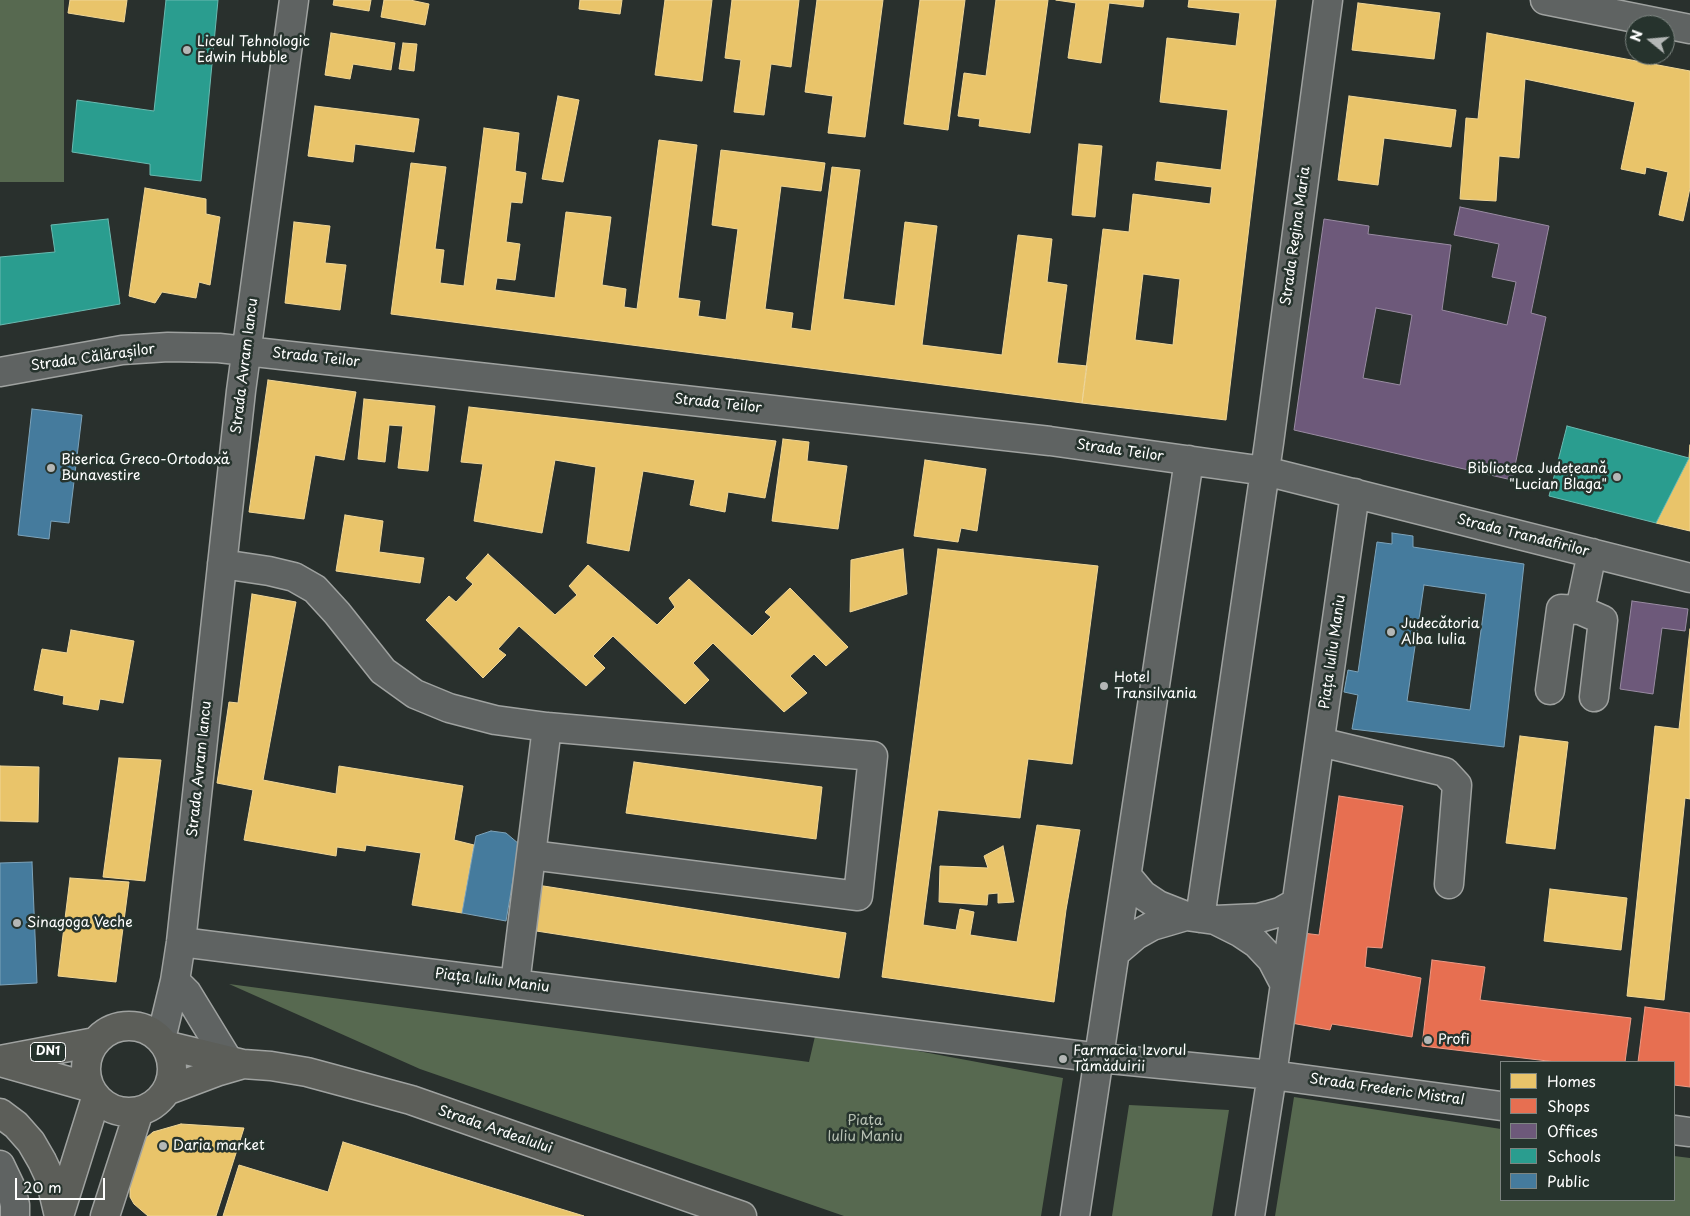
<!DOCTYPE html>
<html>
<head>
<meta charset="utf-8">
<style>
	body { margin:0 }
	#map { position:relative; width:1690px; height:1216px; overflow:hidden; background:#29302d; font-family:"Playpen Sans",sans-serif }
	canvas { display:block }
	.legend { position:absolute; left:1500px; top:1061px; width:175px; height:140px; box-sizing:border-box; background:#26332d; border:1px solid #7d8581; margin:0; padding:6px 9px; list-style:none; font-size:15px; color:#fff }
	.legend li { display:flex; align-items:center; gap:10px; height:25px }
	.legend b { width:25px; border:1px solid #7d8581 }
	.north { position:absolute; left:1625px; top:15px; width:50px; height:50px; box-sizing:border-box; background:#26332d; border:1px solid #7d8581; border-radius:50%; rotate:287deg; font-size:14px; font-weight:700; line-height:20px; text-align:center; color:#fff }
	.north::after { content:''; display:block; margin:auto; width:18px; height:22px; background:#b4b7b6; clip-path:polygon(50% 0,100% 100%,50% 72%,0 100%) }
	.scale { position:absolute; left:15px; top:1178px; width:90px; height:22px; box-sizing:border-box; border:2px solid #fff; border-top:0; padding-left:6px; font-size:15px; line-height:18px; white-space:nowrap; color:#fff; -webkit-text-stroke:4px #26332d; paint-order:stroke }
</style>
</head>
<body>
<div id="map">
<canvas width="1690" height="1216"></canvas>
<ul class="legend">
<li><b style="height:14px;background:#e9c46a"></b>Homes</li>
<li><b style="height:14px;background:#e76f51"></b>Shops</li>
<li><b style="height:14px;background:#6d597a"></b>Offices</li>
<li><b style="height:14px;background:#2a9d8f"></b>Schools</li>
<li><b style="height:14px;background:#457b9d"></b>Public</li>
</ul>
<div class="north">N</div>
<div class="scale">20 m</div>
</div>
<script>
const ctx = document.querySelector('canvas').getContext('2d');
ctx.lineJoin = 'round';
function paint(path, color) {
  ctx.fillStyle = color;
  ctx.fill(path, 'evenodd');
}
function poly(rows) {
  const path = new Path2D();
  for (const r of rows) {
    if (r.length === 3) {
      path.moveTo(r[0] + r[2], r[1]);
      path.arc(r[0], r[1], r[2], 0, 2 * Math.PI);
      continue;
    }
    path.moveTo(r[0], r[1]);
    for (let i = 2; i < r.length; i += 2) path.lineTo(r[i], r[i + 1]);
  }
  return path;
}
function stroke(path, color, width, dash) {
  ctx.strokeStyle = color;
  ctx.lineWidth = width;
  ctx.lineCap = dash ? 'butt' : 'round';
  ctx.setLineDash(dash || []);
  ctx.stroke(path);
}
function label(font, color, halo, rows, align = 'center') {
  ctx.font = font + ' "Playpen Sans",sans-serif';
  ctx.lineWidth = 5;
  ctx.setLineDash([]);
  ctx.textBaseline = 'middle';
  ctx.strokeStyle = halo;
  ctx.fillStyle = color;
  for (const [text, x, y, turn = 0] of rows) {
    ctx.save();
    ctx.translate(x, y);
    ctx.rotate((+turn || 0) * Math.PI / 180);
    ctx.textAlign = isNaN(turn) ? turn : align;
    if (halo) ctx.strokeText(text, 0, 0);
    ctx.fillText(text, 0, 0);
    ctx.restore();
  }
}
paint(poly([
	[0,0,64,0,64,182,0,182],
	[229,984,809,1062,816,1032,1063,1078,1041,1216,844,1216,420,1069],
	[1294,1097,1501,1129,1501,1200,1674,1200,1674,1156,1690,1158,1690,1216,1275,1216],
	[1129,1105,1229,1110,1212,1216,1112,1216]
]), '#576950');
const homes = poly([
	[70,0,127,0,124,22,68,13,70,0],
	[334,0,371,0,369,11,333,5,334,0],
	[384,0,410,0,429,4,425,25,381,17,384,0],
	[580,0,622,0,620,14,579,9,580,0],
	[665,0,712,0,702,81,655,75,665,0],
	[732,0,799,0,791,67,771,64,764,115,734,112,741,60,725,58,732,0],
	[817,0,883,0,865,137,828,133,833,96,805,92,817,0],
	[920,0,965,0,948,130,904,124,920,0],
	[996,0,1048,0,1030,133,979,126,980,119,958,116,964,73,986,76,996,0],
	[1056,0,1144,0,1143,7,1109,3,1101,63,1068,58,1076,3,1056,0],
	[1189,0,1276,0,1226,420,1082,403,1103,229,1129,232,1133,194,1210,204,1212,187,1155,180,1157,162,1221,170,1228,110,1160,102,1167,38,1236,46,1240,13,1188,7,1189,0],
	[1143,274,1180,279,1173,345,1135,340,1143,274],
	[1358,3,1440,13,1434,59,1352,50,1358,3],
	[331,33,395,43,391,70,353,64,350,79,325,75,331,33],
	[1487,33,1690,71,1690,188,1683,221,1659,215,1668,172,1646,167,1645,174,1621,169,1635,102,1525,79,1519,158,1499,156,1496,201,1460,199,1466,118,1478,119,1487,33],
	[403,43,417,44,414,71,399,69,403,43],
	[558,96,579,100,563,182,542,179,558,96],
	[1349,96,1456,110,1451,147,1384,138,1378,185,1338,180,1349,96],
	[315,106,419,119,414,152,355,144,353,162,308,156,315,106],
	[484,128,519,133,515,171,526,173,522,203,511,202,506,242,520,244,515,280,497,278,495,290,555,298,566,212,611,217,602,285,626,289,624,307,637,309,659,140,697,145,678,298,700,301,698,316,726,320,738,229,712,225,721,150,825,163,821,191,781,186,765,309,793,313,791,328,811,331,832,167,860,170,843,299,895,306,905,222,937,226,922,345,1002,355,1018,235,1052,239,1047,282,1067,285,1057,363,1087,366,1082,403,391,314,411,163,446,167,435,249,444,250,440,283,464,286,484,128],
	[1079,144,1102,146,1095,217,1072,215,1079,144],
	[145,188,206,199,206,214,220,217,210,285,199,282,196,298,162,292,155,303,129,296,145,188],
	[294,222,330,226,325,263,346,265,340,310,285,303,294,222],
	[268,380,356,392,344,460,315,455,304,519,249,512,268,380],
	[364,399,435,406,428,471,398,468,403,426,389,425,385,462,358,459,364,399],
	[469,407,776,441,765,498,728,492,725,512,690,505,695,480,643,471,629,551,587,543,596,467,555,460,542,533,474,521,483,464,461,462,469,407],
	[783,439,809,442,807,461,847,466,838,529,772,521,783,439],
	[1690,445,1690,531,1656,523,1689,458,1690,445],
	[925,460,986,469,977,531,961,528,958,542,914,536,925,460],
	[345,515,383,521,379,552,424,558,420,583,336,571,345,515],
	[903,549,907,594,850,612,851,560,903,549],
	[938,549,1098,566,1072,764,1028,759,1020,818,938,810,923,925,956,930,960,909,974,912,970,935,1017,942,1037,825,1080,830,1066,910,1054,1002,882,977,938,549],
	[488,554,555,615,577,595,569,586,588,565,657,625,675,607,669,598,689,579,752,636,771,617,765,612,790,588,848,647,826,666,814,654,790,676,807,693,784,712,713,643,693,663,709,680,685,704,613,636,593,656,605,668,586,686,519,626,498,649,506,655,483,678,426,620,449,596,456,602,473,584,466,578,488,554],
	[252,594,296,602,263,780,336,794,339,766,463,786,454,840,474,845,462,913,412,905,421,853,366,845,365,851,337,847,336,856,244,840,253,790,217,783,229,702,238,703,252,594],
	[1690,629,1690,799,1685,798,1664,1000,1627,996,1655,726,1679,729,1690,629],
	[71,630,134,641,123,703,100,699,98,710,63,704,64,696,34,690,42,649,67,653,71,630],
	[1520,736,1568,742,1555,849,1506,843,1520,736],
	[119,758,161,760,145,881,103,877,119,758],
	[634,762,822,787,816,839,626,813,634,762],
	[0,766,39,767,38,822,0,821,0,766],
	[1003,846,1014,902,998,903,998,893,988,894,987,905,939,902,940,866,988,868,984,856,1003,846],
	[70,878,129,882,116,982,58,976,70,878],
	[537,885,846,933,839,978,530,930,537,885],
	[1550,889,1627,898,1621,950,1544,941,1550,889],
	[181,1124,244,1128,216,1216,148,1216,134,1204,130,1197,130,1181,142,1145,146,1138,153,1132,181,1124],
	[343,1142,584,1216,223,1216,239,1165,328,1192,343,1142]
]);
paint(homes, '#e9c46a');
stroke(homes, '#f0d697', 1);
const shops = poly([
	[1339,796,1403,806,1382,948,1367,947,1365,967,1421,978,1412,1037,1332,1024,1330,1030,1291,1023,1303,933,1319,935,1339,796],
	[1432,960,1485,967,1480,1000,1631,1018,1625,1062,1556,1062,1422,1046,1432,960],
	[1645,1007,1690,1013,1690,1087,1674,1085,1674,1062,1638,1062,1645,1007]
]);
paint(shops, '#e76f51');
stroke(shops, '#ee9a85', 1);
const offices = poly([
	[1460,207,1549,226,1531,313,1546,317,1512,480,1294,430,1324,219,1369,226,1368,234,1451,245,1442,310,1507,325,1516,282,1492,277,1499,244,1454,235,1460,207],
	[1376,308,1412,315,1400,385,1363,378,1376,308],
	[1632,601,1688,609,1685,631,1662,628,1653,694,1620,689,1632,601]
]);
paint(offices, '#6d597a');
stroke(offices, '#998ba2', 1);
const schools = poly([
	[166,0,218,0,201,181,150,175,150,164,72,152,77,100,154,111,166,0],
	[108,219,120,304,0,325,0,257,55,252,51,225,108,219],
	[1567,426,1689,458,1656,523,1549,496,1567,426]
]);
paint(schools, '#2a9d8f');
stroke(schools, '#6abab1', 1);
const public = poly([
	[32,409,82,415,69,523,51,521,49,539,18,535,32,409],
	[1392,533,1413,536,1413,547,1524,564,1504,747,1352,729,1358,695,1344,692,1348,670,1358,672,1377,542,1392,544,1392,533],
	[1424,585,1486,594,1470,710,1407,701,1424,585],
	[491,831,506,833,519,844,506,921,462,913,476,836,491,831],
	[32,862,37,983,0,985,0,863,32,862]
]);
paint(public, '#457b9d');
stroke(public, '#7da3ba', 1);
const minor = poly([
	[1545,0,1690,29],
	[0,372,122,350,168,347,219,348,1050,441,1265,471,1690,578],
	[222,564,269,571,294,577,315,589,337,613,383,671,415,694,449,708,495,720,547,727,873,756,858,896,531,855,547,727],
	[1580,610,1603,620,1594,697],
	[1550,690,1561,609,1580,610,1592,553],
	[1320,742,1445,772,1457,785,1449,884],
	[1127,876,1143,895,1158,905,1186,916,1215,920,1259,918,1280,912,1296,903],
	[1200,918,1269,443,1328,0],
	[1215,920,1241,933,1256,943,1272,960,1284,983],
	[181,942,1100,1058,1272,1075,1501,1106],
	[1116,952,1136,935,1152,926,1186,916],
	[175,981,187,993,228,1060],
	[515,984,531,855],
	[161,1039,175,981,181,942,241,391,294,0],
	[1674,1130,1690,1132],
	[0,1165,11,1188,15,1205,15,1216],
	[1075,1216,1189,460],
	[1250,1216,1272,1075,1355,493]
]);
const major = poly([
	[129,1069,43],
	[165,1045,243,1064,271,1066,307,1072,411,1100,742,1216],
	[0,1060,95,1042],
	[4,1063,89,1087],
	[166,1091,219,1071,243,1064],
	[0,1113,16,1125,31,1142,42,1161,50,1178,59,1216],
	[59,1216,96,1098],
	[105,1216,139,1111]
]);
stroke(minor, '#9fa2a0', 31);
stroke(major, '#9fa2a0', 31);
stroke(minor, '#5f6362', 28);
stroke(major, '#5c5e59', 28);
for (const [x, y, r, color] of [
	[187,50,5,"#b4b7b6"],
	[51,468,5,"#b4b7b6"],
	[1617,477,5,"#b4b7b6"],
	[1391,632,5,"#b4b7b6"],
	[1104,686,5,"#b4b7b6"],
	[17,923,5,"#b4b7b6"],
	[1428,1040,5,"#b4b7b6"],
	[1063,1059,5,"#b4b7b6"],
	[163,1146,5,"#b4b7b6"]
]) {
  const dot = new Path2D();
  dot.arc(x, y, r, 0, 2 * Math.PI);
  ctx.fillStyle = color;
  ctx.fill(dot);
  stroke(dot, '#26332d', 2);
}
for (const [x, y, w] of [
	[48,1052,35]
]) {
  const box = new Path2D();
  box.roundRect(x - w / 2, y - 9.5, w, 19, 4);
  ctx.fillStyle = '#26332d';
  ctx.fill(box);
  stroke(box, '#fff', 1);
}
label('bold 12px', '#fff', null, [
	["DN1",48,1052]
]);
label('14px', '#fff', '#26332d', [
	["Liceul Tehnologic",197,42],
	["Edwin Hubble",197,58],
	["Biserica Greco-Ortodoxă",61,460],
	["Bunavestire",61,476],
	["Biblioteca Județeană",1607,469,"right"],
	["\"Lucian Blaga\"",1607,485,"right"],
	["Judecătoria",1401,624],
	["Alba Iulia",1401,640],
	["Hotel",1114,678],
	["Transilvania",1114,694],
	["Sinagoga Veche",27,923],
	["Profi",1438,1040],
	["Farmacia Izvorul",1073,1051],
	["Tămăduirii",1073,1067],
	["Daria market",173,1146]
], 'left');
label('14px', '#fff', '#26332d', [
	["Strada Regina Maria",1296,236,-82],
	["Strada Călărașilor",93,358,-8],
	["Strada Teilor",316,358,6],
	["Strada Avram Iancu",245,366,-83],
	["Strada Teilor",718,404,6],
	["Strada Teilor",1120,451,8],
	["Strada Trandafirilor",1523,536,14],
	["Piața Iuliu Maniu",1333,652,-82],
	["Strada Avram Iancu",200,769,-84],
	["Piața Iuliu Maniu",492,981,7],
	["Strada Frederic Mistral",1387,1090,8],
	["Strada Ardealului",495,1130,19]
]);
label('14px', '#b7c0b3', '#26332d', [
	["Piața",865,1121],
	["Iuliu Maniu",865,1137]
]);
</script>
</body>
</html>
